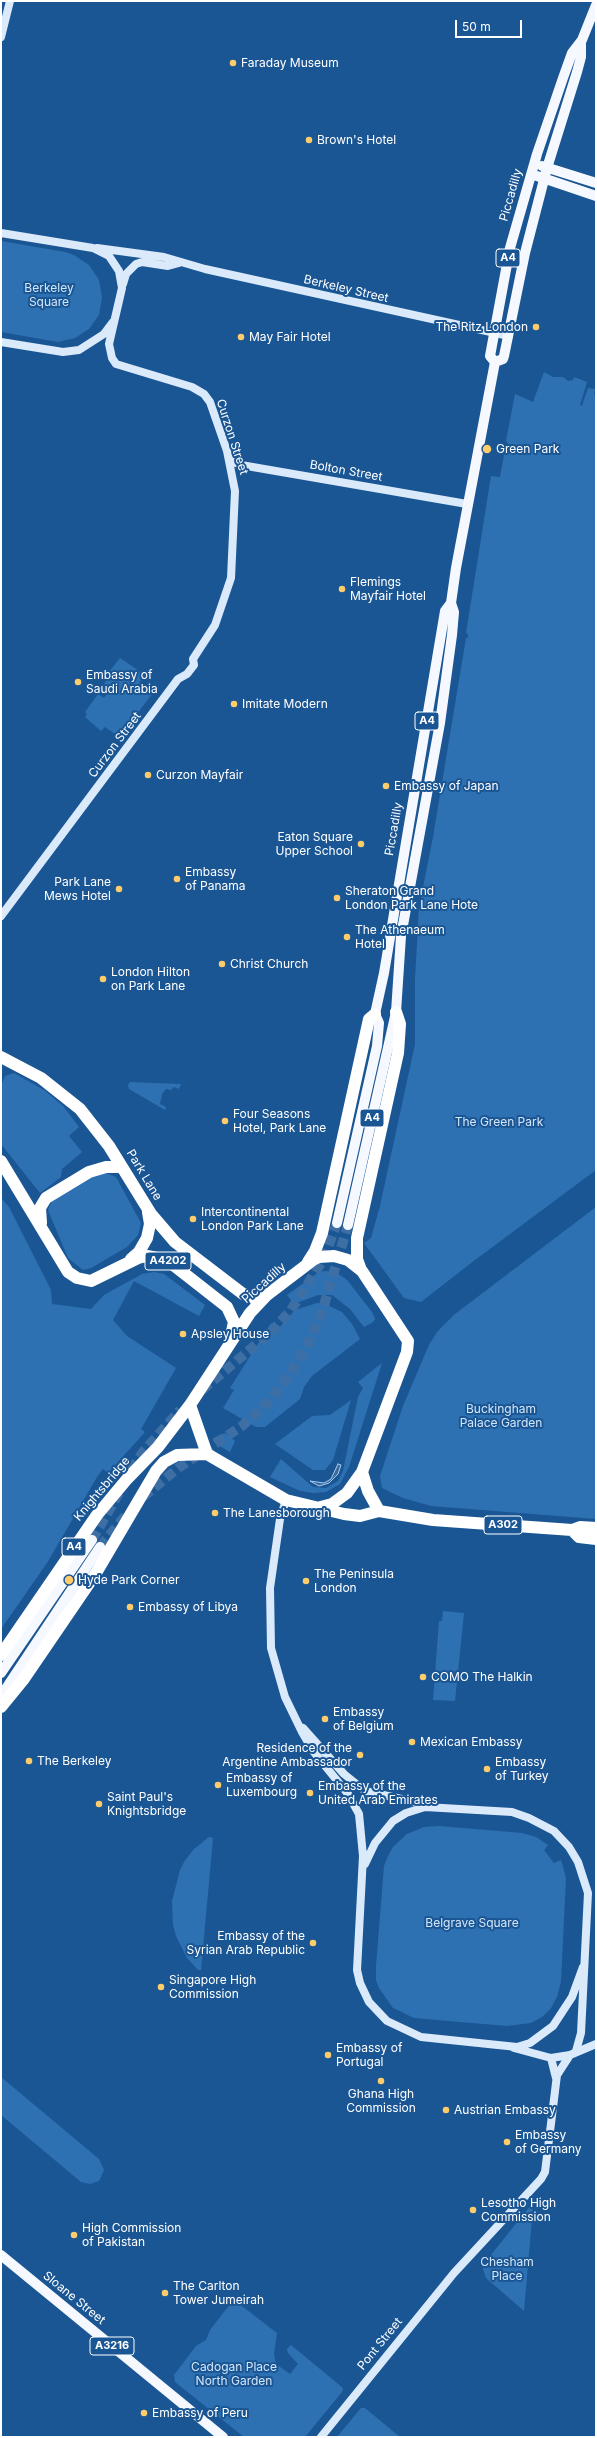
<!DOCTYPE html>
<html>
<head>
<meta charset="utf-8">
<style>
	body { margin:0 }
	#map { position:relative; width:597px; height:2438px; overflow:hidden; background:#1b5694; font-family:Inter,sans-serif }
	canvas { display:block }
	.frame { position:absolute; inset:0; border:2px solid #fff; pointer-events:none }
	.scale { position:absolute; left:455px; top:20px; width:67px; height:18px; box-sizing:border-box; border:2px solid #fff; border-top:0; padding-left:5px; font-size:12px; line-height:14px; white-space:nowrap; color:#fff; -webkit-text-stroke:3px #1b5694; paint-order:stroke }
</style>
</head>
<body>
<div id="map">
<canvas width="597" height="2438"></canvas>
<div class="frame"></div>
<div class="scale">50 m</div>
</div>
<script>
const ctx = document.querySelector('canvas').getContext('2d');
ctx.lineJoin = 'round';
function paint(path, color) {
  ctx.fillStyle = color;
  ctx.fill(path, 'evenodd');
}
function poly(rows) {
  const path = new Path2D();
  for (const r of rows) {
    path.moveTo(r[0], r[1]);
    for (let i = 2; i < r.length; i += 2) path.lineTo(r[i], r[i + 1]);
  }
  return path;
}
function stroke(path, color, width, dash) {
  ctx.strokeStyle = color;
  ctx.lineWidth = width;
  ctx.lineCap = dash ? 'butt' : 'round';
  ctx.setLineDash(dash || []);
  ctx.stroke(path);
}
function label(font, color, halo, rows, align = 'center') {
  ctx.font = font + ' Inter,sans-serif';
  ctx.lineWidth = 4;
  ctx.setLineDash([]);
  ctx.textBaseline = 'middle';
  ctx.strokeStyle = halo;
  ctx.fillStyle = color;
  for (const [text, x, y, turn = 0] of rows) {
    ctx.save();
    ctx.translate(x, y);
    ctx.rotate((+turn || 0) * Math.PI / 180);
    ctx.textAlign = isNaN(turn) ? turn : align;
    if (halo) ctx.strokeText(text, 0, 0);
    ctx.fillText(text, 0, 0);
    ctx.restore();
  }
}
paint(poly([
	[1,241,65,252,74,255,89,265,99,280,102,298,99,315,89,329,75,338,58,342,1,332],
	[544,372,553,377,563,377,568,381,573,380,574,377,587,382,580,405,582,406,588,388,595,389,594,394,596,396,596,1170,471,1263,421,1302,404,1298,364,1243,371,1238,380,1206,415,1044,415,979,419,907,433,837,466,638,468,638,468,634,466,633,491,476,500,477,505,450,511,447,506,441,515,394,533,402],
	[120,658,145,675,139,683,153,693,119,737,105,727,101,731,85,717,87,714,85,712,98,694,104,698,109,691,103,686,106,681,104,678],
	[14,1073,44,1090,63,1106,79,1127,69,1136,82,1152,62,1169,61,1177,40,1193,1,1144,1,1086,5,1076],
	[130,1082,154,1083,181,1084,179,1089,174,1087,171,1090,166,1089,162,1094,160,1104,166,1107,165,1110,129,1089,128,1085],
	[106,1173,116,1177,141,1223,138,1235,127,1247,91,1268,83,1270,68,1258,48,1210,52,1201,92,1177],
	[1,1198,9,1207,51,1290,52,1304,91,1309,104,1295,142,1274,154,1272,164,1274,205,1305,199,1316,134,1281,113,1320,127,1336,176,1368,141,1429,145,1432,108,1473,103,1469,97,1477,47,1563,1,1629],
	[596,1207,596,1519,431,1506,403,1498,382,1488,380,1476,403,1406,429,1345,437,1332,455,1314],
	[326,1271,337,1273,347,1280,372,1312,375,1319,373,1322,364,1327,350,1309,332,1295,318,1295,294,1304,287,1295,319,1272],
	[317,1303,327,1305,342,1312,352,1324,360,1339,312,1376,304,1387,300,1399,265,1427,256,1427,223,1408,234,1390,230,1388,271,1323,278,1329,295,1310],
	[382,1363,349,1467,340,1484,326,1492,313,1493,300,1491,270,1477,281,1459,313,1487,326,1488,338,1481,343,1471,358,1397,363,1388,358,1382],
	[351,1400,333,1460,325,1470,313,1470,275,1444,312,1416,330,1415],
	[225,1433,235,1441,230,1452,218,1445,213,1438],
	[443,1611,464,1613,455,1701,433,1700,439,1621,442,1621],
	[439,1826,522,1833,536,1837,548,1845,544,1850,554,1863,561,1860,566,1878,561,1981,557,1997,551,2008,542,2017,531,2023,507,2026,414,2018,393,2008,379,1988,376,1980,376,1966,384,1866,388,1856,393,1847,407,1834,424,1827],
	[209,1837,213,1838,201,1970,198,1970,187,1958,176,1936,173,1925,172,1901,180,1870,184,1862,194,1849],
	[1,2077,99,2159,104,2170,99,2181,90,2184,81,2182,1,2115],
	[531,2205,533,2207,524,2311,486,2278,483,2269,486,2261],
	[231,2303,238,2303,277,2333,274,2354,276,2364,290,2374,298,2364,288,2353,287,2349,291,2345,343,2388,342,2392,305,2437,244,2437,175,2382,174,2375,196,2346,206,2340,210,2330],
	[361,2408,365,2408,400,2437,337,2437]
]), '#2e71b3');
const water = poly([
	[338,1464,341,1465,338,1474,329,1483,319,1486,310,1481,324,1483,331,1479,338,1464]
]);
paint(water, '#416b97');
stroke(water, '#a0caf2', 1);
stroke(poly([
	[202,1390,272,1331,291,1310,323,1260,337,1223],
	[131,1470,143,1452,180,1410],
	[143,1497,178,1468,242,1426,268,1402,290,1375,309,1342,322,1312,348,1225],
	[92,1540,119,1493],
	[100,1547,126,1515]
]), '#3d6fa4', 10, [10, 5]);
stroke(poly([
	[1,37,10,1],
	[1,233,93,248,109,256,119,271,122,288,109,344,112,358,116,364,192,387,204,394,210,402,227,451,235,491,231,578,215,625,193,659,194,665,187,674,178,679,1,916],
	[97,248,164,257,205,269,509,336],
	[123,284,126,274,136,264,142,262,168,266,179,263],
	[1,342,63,352,79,350,104,334,113,322],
	[229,455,234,462,241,465,467,504],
	[286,1500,280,1519,270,1588,271,1648,285,1697,302,1732,313,1751,348,1794,359,1814,363,1856,357,1970,360,1983,369,2002,387,2021,421,2037,517,2047,530,2043,553,2026,572,1997,583,1967],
	[303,1728,344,1774,365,1791,429,1805],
	[365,1864,375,1843,393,1821,406,1813,425,1807,512,1812,529,1818,554,1831,569,1847,578,1862,588,1893,581,2033,576,2051],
	[514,2048,551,2058,570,2055,596,2044],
	[551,2058,556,2078],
	[321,2437,454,2273,541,2179,545,2172,557,2075,570,2055]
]), '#daeafb', 8);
stroke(poly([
	[542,166,596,183],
	[537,176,596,196],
	[495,362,503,359,504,356,525,253,547,168,577,72,581,57,581,42],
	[337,1223,377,1046,379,1023,375,1014,384,973,445,611,451,603],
	[348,1225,396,1012,401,936,440,723,452,635,454,612,451,603,456,568,495,362,490,356,510,248,537,154,563,78,572,53,582,40,596,5],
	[1,1673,92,1540],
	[1,1696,100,1547],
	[1,2255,223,2437]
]), '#f5f9ff', 10);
stroke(poly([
	[1,1057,41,1078,80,1109,109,1146,151,1214,175,1242,243,1294,254,1298,266,1296],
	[1,1161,68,1272,77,1278,91,1281,138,1258,147,1256,167,1260,227,1307,234,1322,231,1336],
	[41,1223,40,1208,46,1198,89,1172,106,1167,122,1167],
	[131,1259,139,1252,147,1238,150,1224,148,1212],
	[308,1262,315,1251,322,1233,369,1019,375,1014],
	[361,1270,357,1259,357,1238,398,1053,400,1024,396,1012],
	[190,1405,207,1454],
	[362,1472,368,1491,379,1511],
	[572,1530,579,1537,596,1539],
	[1,1655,97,1515,127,1479,158,1447,190,1405,250,1313,267,1295,313,1260,319,1257,334,1256,348,1260,362,1271,408,1341,407,1352,362,1472,347,1493,332,1504,317,1508],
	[1,1707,23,1680,96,1573,156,1471,164,1462,177,1455,207,1454,286,1500,344,1514,360,1516,379,1511,433,1520,572,1530,580,1527,596,1528]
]), '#fff', 12);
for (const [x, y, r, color] of [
	[233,63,4,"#ffcc6b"],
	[309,140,4,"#ffcc6b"],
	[536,327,4,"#ffcc6b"],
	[241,337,4,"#ffcc6b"],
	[487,449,5,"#ffcc6b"],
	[342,589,4,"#ffcc6b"],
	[78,682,4,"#ffcc6b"],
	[234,704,4,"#ffcc6b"],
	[148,775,4,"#ffcc6b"],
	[386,786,4,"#ffcc6b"],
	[361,844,4,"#ffcc6b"],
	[177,879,4,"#ffcc6b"],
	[119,889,4,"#ffcc6b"],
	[337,898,4,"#ffcc6b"],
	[347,937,4,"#ffcc6b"],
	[222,964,4,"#ffcc6b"],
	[103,979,4,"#ffcc6b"],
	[225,1121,4,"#ffcc6b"],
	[193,1219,4,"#ffcc6b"],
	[183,1334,4,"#ffcc6b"],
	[215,1513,4,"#ffcc6b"],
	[69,1580,5,"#ffcc6b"],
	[306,1581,4,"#ffcc6b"],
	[130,1607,4,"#ffcc6b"],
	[423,1677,4,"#ffcc6b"],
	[325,1719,4,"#ffcc6b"],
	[412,1742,4,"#ffcc6b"],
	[360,1755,4,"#ffcc6b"],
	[29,1761,4,"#ffcc6b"],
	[487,1769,4,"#ffcc6b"],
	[218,1785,4,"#ffcc6b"],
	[310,1793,4,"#ffcc6b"],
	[99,1804,4,"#ffcc6b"],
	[313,1943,4,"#ffcc6b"],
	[161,1987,4,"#ffcc6b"],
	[328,2055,4,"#ffcc6b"],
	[381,2081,4,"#ffcc6b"],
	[446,2110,4,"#ffcc6b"],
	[507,2142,4,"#ffcc6b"],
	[473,2210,4,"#ffcc6b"],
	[74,2235,4,"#ffcc6b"],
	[165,2293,4,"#ffcc6b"],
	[144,2413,4,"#ffcc6b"]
]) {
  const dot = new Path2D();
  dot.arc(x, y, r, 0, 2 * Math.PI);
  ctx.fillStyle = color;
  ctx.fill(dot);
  stroke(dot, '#1b5694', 1.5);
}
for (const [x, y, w] of [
	[508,258,24],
	[427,721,24],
	[372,1118,24],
	[168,1261,46],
	[503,1525,38],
	[74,1547,24],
	[112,2346,44]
]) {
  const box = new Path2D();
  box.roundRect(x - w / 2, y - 9, w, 18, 3);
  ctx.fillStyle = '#1b5694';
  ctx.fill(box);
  stroke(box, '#fff', 1);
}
label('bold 11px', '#fff', null, [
	["A4",508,258],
	["A4",427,721],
	["A4",372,1118],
	["A4202",168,1261],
	["A302",503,1525],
	["A4",74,1547],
	["A3216",112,2346]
]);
label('12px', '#fff', '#1b5694', [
	["Faraday Museum",241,63],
	["Brown's Hotel",317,140],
	["The Ritz London",528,327,"right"],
	["May Fair Hotel",249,337],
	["Green Park",496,449],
	["Flemings",350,582],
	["Mayfair Hotel",350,596],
	["Embassy of",86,675],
	["Saudi Arabia",86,689],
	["Imitate Modern",242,704],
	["Curzon Mayfair",156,775],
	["Embassy of Japan",394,786],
	["Eaton Square",353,837,"right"],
	["Upper School",353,851,"right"],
	["Embassy",185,872],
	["of Panama",185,886],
	["Park Lane",111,882,"right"],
	["Mews Hotel",111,896,"right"],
	["Sheraton Grand",345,891],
	["London Park Lane Hote",345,905],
	["The Athenaeum",355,930],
	["Hotel",355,944],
	["Christ Church",230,964],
	["London Hilton",111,972],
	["on Park Lane",111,986],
	["Four Seasons",233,1114],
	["Hotel, Park Lane",233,1128],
	["Intercontinental",201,1212],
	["London Park Lane",201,1226],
	["Apsley House",191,1334],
	["The Lanesborough",223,1513],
	["The Peninsula",314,1574],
	["London",314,1588],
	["Hyde Park Corner",78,1580],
	["Embassy of Libya",138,1607],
	["COMO The Halkin",431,1677],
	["Embassy",333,1712],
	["of Belgium",333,1726],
	["Mexican Embassy",420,1742],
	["Residence of the",352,1748,"right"],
	["Argentine Ambassador",352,1762,"right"],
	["The Berkeley",37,1761],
	["Embassy",495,1762],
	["of Turkey",495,1776],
	["Embassy of",226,1778],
	["Luxembourg",226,1792],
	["Embassy of the",318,1786],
	["United Arab Emirates",318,1800],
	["Saint Paul's",107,1797],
	["Knightsbridge",107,1811],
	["Embassy of the",305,1936,"right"],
	["Syrian Arab Republic",305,1950,"right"],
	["Singapore High",169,1980],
	["Commission",169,1994],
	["Embassy of",336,2048],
	["Portugal",336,2062],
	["Ghana High",381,2094,"center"],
	["Commission",381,2108,"center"],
	["Austrian Embassy",454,2110],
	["Embassy",515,2135],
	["of Germany",515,2149],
	["Lesotho High",481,2203],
	["Commission",481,2217],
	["High Commission",82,2228],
	["of Pakistan",82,2242],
	["The Carlton",173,2286],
	["Tower Jumeirah",173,2300],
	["Embassy of Peru",152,2413]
], 'left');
label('12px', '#fff', '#1b5694', [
	["Piccadilly",511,195,-74],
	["Berkeley Street",346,289,13],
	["Curzon Street",232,437,72],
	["Bolton Street",346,471,10],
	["Curzon Street",115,745,-53],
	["Piccadilly",394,829,-80],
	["Park Lane",144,1175,59],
	["Piccadilly",264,1283,-42],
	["Knightsbridge",102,1489,-50],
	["Sloane Street",74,2298,39],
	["Pont Street",380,2344,-51]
]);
label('12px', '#d3e7fb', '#1b5694', [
	["Berkeley",49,288],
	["Square",49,302],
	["The Green Park",499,1122],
	["Buckingham",501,1409],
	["Palace Garden",501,1423],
	["Belgrave Square",472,1923],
	["Chesham",507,2262],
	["Place",507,2276],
	["Cadogan Place",234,2367],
	["North Garden",234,2381]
]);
</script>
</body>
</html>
